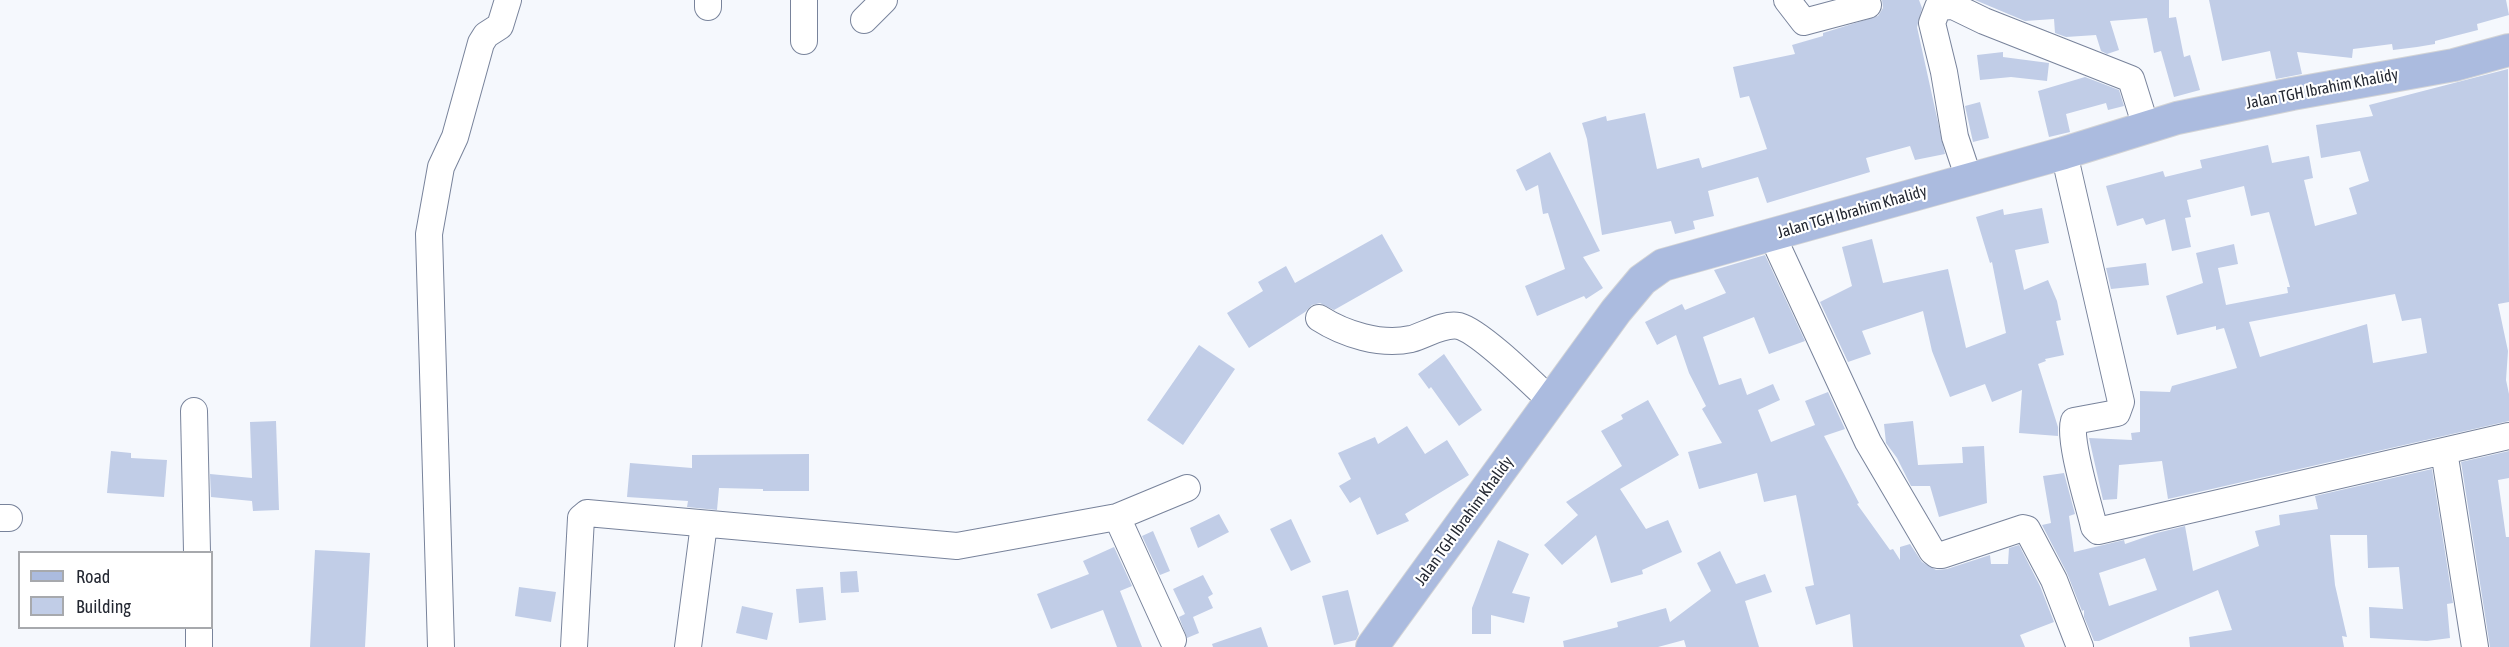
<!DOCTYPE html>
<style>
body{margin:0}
#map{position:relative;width:2509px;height:647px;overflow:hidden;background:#f5f8fd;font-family:"Asap Condensed",sans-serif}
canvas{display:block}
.legend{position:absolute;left:18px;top:551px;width:195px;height:78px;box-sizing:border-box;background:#fff;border:2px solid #a7a9ad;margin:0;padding:8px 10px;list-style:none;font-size:18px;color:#242832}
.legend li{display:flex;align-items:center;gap:12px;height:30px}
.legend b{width:30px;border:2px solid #a7a9ad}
</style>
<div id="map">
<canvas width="2509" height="647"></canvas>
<ul class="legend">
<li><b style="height:8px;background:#abbbdf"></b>Road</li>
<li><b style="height:16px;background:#c1cde7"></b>Building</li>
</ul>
</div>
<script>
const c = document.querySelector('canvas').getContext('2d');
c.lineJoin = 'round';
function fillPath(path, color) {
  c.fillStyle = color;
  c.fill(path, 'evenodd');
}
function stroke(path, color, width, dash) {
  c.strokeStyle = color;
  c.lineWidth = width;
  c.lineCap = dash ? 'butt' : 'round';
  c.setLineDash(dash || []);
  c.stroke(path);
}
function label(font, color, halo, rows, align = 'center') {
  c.font = font + ' "Asap Condensed",sans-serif';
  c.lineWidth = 4.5;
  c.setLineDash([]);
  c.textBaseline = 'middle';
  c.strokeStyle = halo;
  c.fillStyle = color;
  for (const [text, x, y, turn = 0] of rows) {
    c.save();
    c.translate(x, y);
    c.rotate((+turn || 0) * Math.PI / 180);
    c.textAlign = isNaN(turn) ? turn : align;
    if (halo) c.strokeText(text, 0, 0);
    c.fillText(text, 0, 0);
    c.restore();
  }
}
const building = new Path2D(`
 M 1882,0 L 1919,0 L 1922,8 L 1917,27 L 1945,154 L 1915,160 L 1910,146 L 1866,158 L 1870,172 L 1767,203 L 1758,177 L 1708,191 L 1714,216 L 1693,221 L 1695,229 L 1675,234 L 1671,221 L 1602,235 L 1587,139 L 1582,123 L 1606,116 L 1607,121 L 1645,113 L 1657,169 L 1699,158 L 1702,168 L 1767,149 L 1749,96 L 1740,98 L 1733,67 L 1795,54 L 1792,45 L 1823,36 L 1823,33 L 1878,16 L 1883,8 Z
 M 1975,0 L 2169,0 L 2169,18 L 2176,17 L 2184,57 L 2190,55 L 2200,90 L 2174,97 L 2161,51 L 2154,53 L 2147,18 L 2110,21 L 2119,50 L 2107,54 L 2101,51 L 2096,35 L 2066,37 L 2055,33 L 2054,19 L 2025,21 Z
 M 2209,0 L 2506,0 L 2509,15 L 2477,24 L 2478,30 L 2435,41 L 2435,44 L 2417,47 L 2393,50 L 2392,44 L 2353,49 L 2352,58 L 2297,52 L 2302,74 L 2276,79 L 2270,51 L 2222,61 Z
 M 2003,52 L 2003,57 L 2049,63 L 2047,81 L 2011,77 L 1980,80 L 1977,55 Z
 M 2508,69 L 2509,302 L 2498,304 L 2508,351 L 2506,380 L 2509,394 L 2509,421 L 2168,499 L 2162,461 L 2119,465 L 2117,499 L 2103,500 L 2089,438 L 2132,440 L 2131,433 L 2140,432 L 2140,391 L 2170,392 L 2172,386 L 2237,368 L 2224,328 L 2216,330 L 2216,326 L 2177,335 L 2166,296 L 2203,283 L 2196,253 L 2234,244 L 2238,264 L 2218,268 L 2226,305 L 2288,293 L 2287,287 L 2290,287 L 2269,212 L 2251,216 L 2244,186 L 2187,200 L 2191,217 L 2185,218 L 2191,247 L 2172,251 L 2165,219 L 2146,225 L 2143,218 L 2117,226 L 2106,186 L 2163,171 L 2165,177 L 2202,168 L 2200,160 L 2268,145 L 2272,163 L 2309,156 L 2313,178 L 2304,180 L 2315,226 L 2357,214 L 2349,188 L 2369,181 L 2360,151 L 2321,158 L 2316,125 L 2373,116 L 2369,105 ZM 2395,294 L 2402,321 L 2421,318 L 2427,353 L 2373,363 L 2367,324 L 2260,357 L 2249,322 Z
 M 2085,77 L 2119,90 L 2124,106 L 2108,110 L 2106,103 L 2066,114 L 2070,132 L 2049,137 L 2038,91 Z
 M 1980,102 L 1989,138 L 1973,142 L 1965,106 Z
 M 1550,152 L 1600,251 L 1583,257 L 1603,288 L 1586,299 L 1584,296 L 1537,316 L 1525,286 L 1565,269 L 1548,213 L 1543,214 L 1538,185 L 1526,191 L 1516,170 Z
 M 2042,208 L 2049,243 L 2015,250 L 2024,290 L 2048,280 L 2057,301 L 2061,320 L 2056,321 L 2064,355 L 2045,359 L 2046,361 L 2038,364 L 2058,427 L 2058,436 L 2019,433 L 2022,390 L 1992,402 L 1985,384 L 1950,397 L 1932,351 L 1923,311 L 1862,331 L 1871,354 L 1848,362 L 1820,302 L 1852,286 L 1842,247 L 1872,239 L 1883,283 L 1948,269 L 1966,348 L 2006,333 L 1992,262 L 1990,263 L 1976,217 L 2003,209 L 2004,215 Z
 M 1382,234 L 1403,271 L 1334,310 L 1320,303 L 1312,305 L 1305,312 L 1249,348 L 1227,313 L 1263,291 L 1258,282 L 1286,266 L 1295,283 Z
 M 1765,255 L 1805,341 L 1769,354 L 1754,317 L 1703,337 L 1719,385 L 1741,378 L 1747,395 L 1773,384 L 1780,400 L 1758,410 L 1771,442 L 1815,425 L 1805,401 L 1828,392 L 1845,429 L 1824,436 L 1859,503 L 1857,504 L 1890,550 L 1893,549 L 1900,560 L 1900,547 L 1910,544 L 1922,562 L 1936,570 L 1947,569 L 1990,555 L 1991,564 L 2008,564 L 2009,548 L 2019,545 L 2040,586 L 2054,622 L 2020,635 L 2025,647 L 1853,647 L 1850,614 L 1816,625 L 1805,587 L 1814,585 L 1796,495 L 1764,502 L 1757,473 L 1699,489 L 1688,452 L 1722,443 L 1702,409 L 1706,406 L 1689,373 L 1676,335 L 1657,345 L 1645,322 L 1682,304 L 1685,310 L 1726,293 L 1714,270 Z
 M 2146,263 L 2149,285 L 2111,289 L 2106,268 Z
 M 1199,345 L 1235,369 L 1183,445 L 1147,420 Z
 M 1444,354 L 1482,410 L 1459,426 L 1431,387 L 1429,389 L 1418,374 Z
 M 1648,400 L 1679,455 L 1620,489 L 1646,529 L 1668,520 L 1682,552 L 1642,570 L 1643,574 L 1611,583 L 1596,535 L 1562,565 L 1544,545 L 1578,515 L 1566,502 L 1622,466 L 1601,431 L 1623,419 L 1621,415 Z
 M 276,421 L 279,510 L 253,511 L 252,501 L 211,497 L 210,474 L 252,478 L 250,422 Z
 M 1913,421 L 1918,465 L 1963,463 L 1962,447 L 1984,446 L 1987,503 L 1939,517 L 1930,486 L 1911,486 L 1897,458 L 1886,443 L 1884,424 Z
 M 1407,426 L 1425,454 L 1447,440 L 1469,475 L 1405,514 L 1409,521 L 1377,535 L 1360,497 L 1350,503 L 1339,486 L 1351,479 L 1338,453 L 1375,437 L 1378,444 Z
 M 111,451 L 131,453 L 131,458 L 167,460 L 164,497 L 107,493 Z
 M 2509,451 L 2509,478 L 2498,480 L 2506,537 L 2509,537 L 2509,647 L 2490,647 L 2461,462 Z
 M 809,454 L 809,491 L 763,491 L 763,489 L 719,488 L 717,510 L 687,507 L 688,501 L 627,497 L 630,463 L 692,468 L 692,455 Z
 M 2432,469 L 2453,603 L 2447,604 L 2450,638 L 2427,641 L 2370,638 L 2369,607 L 2403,609 L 2399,567 L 2368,568 L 2367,535 L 2330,535 L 2335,585 L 2347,637 L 2342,636 L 2344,647 L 2190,647 L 2189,637 L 2232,630 L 2218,590 L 2099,641 L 2094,641 L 2084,617 L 2084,610 L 2082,611 L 2067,573 L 2042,525 L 2051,523 L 2043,476 L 2064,473 L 2075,514 L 2069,516 L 2074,552 L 2124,540 L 2125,544 L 2157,533 L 2185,526 L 2193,571 L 2259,546 L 2255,531 L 2280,525 L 2279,515 L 2318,509 L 2315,496 ZM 2145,558 L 2157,590 L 2109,606 L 2099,573 Z
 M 1219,514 L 1229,532 L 1198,548 L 1190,528 Z
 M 1291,519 L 1311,562 L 1291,571 L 1270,529 Z
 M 1153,531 L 1170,571 L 1160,575 L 1142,536 Z
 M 1498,540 L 1529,554 L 1512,593 L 1530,597 L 1524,623 L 1491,615 L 1491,634 L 1472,634 L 1472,608 Z
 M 1114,547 L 1132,586 L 1120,591 L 1142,647 L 1117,647 L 1103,610 L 1051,629 L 1037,594 L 1089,574 L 1083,561 Z
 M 315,550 L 370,553 L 365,647 L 310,647 Z
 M 1720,551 L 1736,584 L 1765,574 L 1772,592 L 1745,601 L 1759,647 L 1686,647 L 1684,640 L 1658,647 L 1564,647 L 1563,641 L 1618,627 L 1617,622 L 1666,608 L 1670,622 L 1711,591 L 1697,563 Z
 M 857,571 L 859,592 L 841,593 L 840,572 Z
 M 1203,575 L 1213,594 L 1208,597 L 1213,608 L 1193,617 L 1199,633 L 1187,638 L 1179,617 L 1185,614 L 1173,589 Z
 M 519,587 L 556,592 L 551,622 L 515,616 Z
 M 823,587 L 826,620 L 799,623 L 796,589 Z
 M 1348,590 L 1359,634 L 1356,640 L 1334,645 L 1322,596 Z
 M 742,606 L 773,613 L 767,640 L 736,633 Z
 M 1261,627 L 1268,647 L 1213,647 L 1212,644 Z`);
const minor = new Path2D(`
 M 708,0 L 708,7
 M 804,0 L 804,41
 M 1787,0 L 1804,22 L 1868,5
 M 864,20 L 884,0
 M 2064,153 L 2121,402 L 2117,413 L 2074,421 C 2068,440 2089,505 2094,527 L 2098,531 L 2509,436
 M 1969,179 L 1955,137 L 1944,72 L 1932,23 L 1938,7 L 1953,6 L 1984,21 L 2131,79 L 2146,127
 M 1772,235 L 1868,442 L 1932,551 L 1937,555 L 1942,555 L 2023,528 L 2027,529 L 2054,580 L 2080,647
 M 1319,318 C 1344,334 1381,346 1411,339 C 1426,335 1443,323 1459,326 C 1481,332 1533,384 1551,401
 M 194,411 L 197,552
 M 2444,451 L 2475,647
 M 1117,517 L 1187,488
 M 0,518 L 9,518
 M 199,628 L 199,647
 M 441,647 L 429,234 L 441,167 L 455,137 L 481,43 L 486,35 L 500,26 L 508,0
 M 574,647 L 581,518 L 587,513 L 957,546 L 1117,517 L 1173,640
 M 688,647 L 704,524`);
const major = new Path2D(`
 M 1372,647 L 1616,311 L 1642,280 L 1663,265 L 2064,153 L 2177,118 L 2292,94 L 2454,65 L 2509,50`);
const streetNames = [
 ["Jalan TGH Ibrahim Khalidy",2322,89,-11],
 ["Jalan TGH Ibrahim Khalidy",1852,212,-16],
 ["Jalan TGH Ibrahim Khalidy",1464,521,-54]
];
fillPath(building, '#c1cde7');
stroke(minor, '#78839b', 28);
stroke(major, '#d3d4d6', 34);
stroke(minor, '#fff', 26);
stroke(major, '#abbbdf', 32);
label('16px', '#242832', '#fff', streetNames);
</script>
